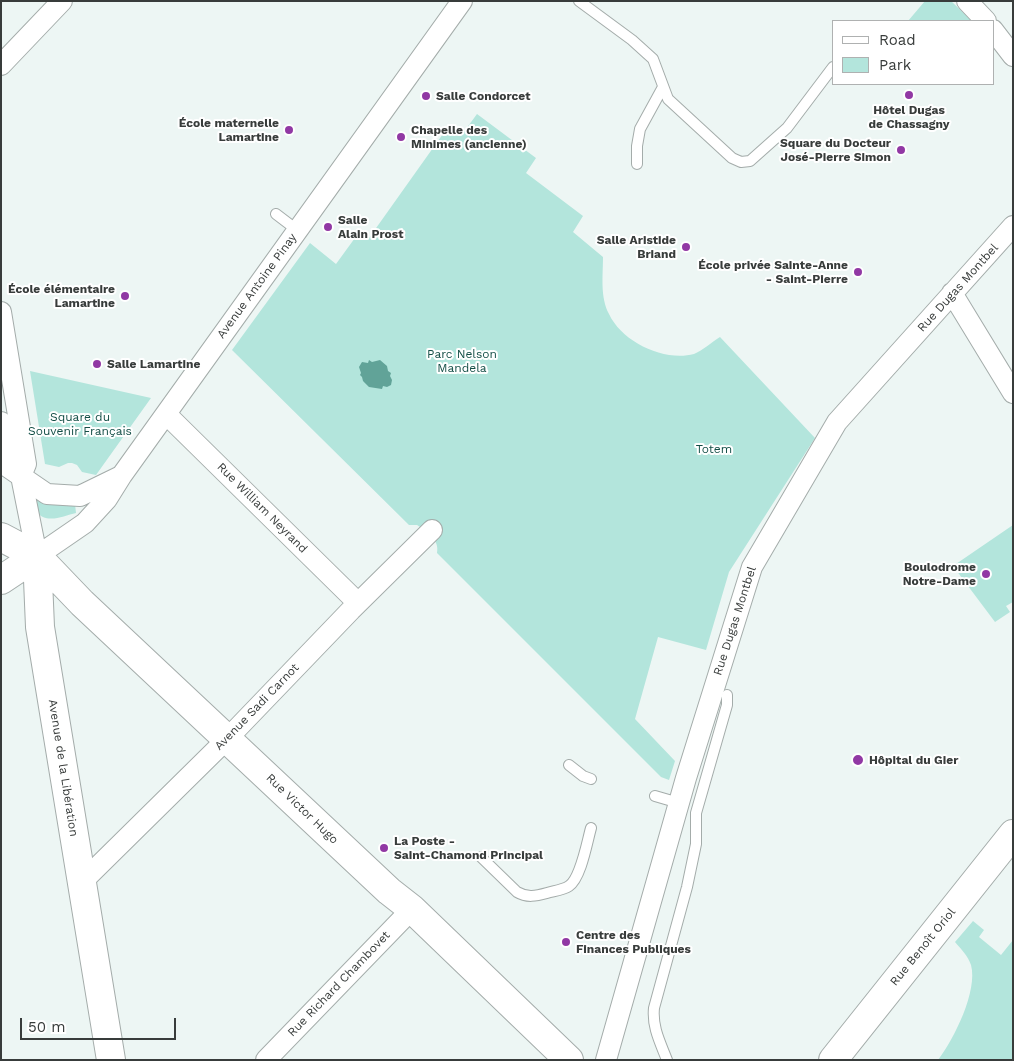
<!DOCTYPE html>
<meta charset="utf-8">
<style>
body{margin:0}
#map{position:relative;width:1014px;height:1061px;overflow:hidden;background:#edf6f4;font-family:"Work Sans",sans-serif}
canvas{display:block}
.frame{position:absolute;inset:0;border:2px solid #383c3b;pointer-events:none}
.legend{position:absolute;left:832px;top:20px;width:162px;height:65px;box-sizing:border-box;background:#fff;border:1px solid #afb1b1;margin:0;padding:6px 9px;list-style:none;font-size:15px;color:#383c3b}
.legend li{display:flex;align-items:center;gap:10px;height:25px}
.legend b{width:25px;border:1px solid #afb1b1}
.scale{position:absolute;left:20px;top:1018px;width:156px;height:22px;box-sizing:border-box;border:2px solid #383c3b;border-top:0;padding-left:6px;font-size:15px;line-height:18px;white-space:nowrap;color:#383c3b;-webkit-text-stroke:4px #fff;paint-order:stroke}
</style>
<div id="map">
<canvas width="1014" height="1061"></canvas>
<div class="frame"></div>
<ul class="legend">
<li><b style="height:6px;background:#fff"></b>Road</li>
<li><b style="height:14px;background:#b3e5dc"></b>Park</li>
</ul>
<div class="scale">50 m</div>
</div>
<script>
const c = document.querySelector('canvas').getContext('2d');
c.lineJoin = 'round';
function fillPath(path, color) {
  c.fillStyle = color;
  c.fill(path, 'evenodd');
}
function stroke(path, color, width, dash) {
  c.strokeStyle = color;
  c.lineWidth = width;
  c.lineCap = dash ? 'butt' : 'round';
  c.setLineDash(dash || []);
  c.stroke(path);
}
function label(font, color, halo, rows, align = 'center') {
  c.font = font + ' "Work Sans",sans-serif';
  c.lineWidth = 4;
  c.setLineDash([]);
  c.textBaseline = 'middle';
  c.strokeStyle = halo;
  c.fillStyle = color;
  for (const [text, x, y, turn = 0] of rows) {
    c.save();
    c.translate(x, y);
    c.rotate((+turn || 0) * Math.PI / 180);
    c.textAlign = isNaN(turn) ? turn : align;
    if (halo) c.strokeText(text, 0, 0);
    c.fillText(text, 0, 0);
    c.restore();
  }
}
const green = new Path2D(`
 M 925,1 L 951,1 L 972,21 L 908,21 Z
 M 477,114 L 536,158 L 526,173 L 583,216 L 573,232 L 603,257 C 603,276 600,297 609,314 C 622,342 664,362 694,354 C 702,351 712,342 720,337 L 815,438 L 729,572 L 706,650 L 658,637 L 635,719 L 675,761 L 669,780 L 661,777 L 437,553 C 440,540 427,531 417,525 L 409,525 L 232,350 L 310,243 L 336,264 L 360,231 L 369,238 L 450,124 L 463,133 Z
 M 30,371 L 151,398 L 96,475 L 82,472 L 77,465 L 72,463 L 68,463 L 59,467 L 45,464 Z
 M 36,498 L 75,504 L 76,513 C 63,516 46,525 36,511 Z
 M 1013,525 L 1013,602 L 1006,606 L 1010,612 L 995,622 L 953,566 Z
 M 973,921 L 984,930 L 979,937 L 1001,955 L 1013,940 L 1013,1060 L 938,1060 C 954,1039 978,991 971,965 C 968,956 961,949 955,942 Z`);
const water = new Path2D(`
 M 369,360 L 372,362 L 380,360 L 387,366 L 388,371 L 391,373 L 390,376 L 392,380 L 391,385 L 387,387 L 383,386 L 382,389 L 369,387 L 363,381 L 362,377 L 360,375 L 361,373 L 359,367 L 362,362 L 368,363 Z`);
const lane = new Path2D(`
 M 579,1 L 632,40 L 653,59 L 668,99 L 732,158 L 741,162 L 750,161 L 787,128 L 833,67
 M 637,164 L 637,146 L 640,129 L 663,87
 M 276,214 L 297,230
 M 569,765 L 583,776 L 591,779
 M 655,796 L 679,803
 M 481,857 L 517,892 C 527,898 536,896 547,893 C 554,891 563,890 569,886 C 581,878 587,842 591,828
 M 667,1060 C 660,1042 652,1027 654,1008 L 687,887 L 696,844 L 696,813 L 727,705 L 727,695`);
const street = new Path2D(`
 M 967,1 L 986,21
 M 993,30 L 1013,56
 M 1,65 L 62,1
 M 952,293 L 1013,393
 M 1,312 L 26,464 L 21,476 L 37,556 L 85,523 L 107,499 L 122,475 L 462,1
 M 166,414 L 358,603
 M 1,422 L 9,468 L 47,494 L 80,496 L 121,476
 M 81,883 L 227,739 L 351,610 L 432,530
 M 266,1060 L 412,909
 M 606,1060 L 686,778 L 752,567 L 837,422 L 1013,226`);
const secondary = new Path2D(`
 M 1,537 L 37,556 L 82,603 L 389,891 L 412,909 L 569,1060
 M 37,556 L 40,627 L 111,1060
 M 1,580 L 37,556
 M 833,1060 L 1013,834`);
const markers = [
 [909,95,5,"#9138a4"],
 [426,96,5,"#9138a4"],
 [289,130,5,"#9138a4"],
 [401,137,5,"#9138a4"],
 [901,150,5,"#9138a4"],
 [328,227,5,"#9138a4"],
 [686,247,5,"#9138a4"],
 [858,272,5,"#9138a4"],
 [125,296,5,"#9138a4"],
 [97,364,5,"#9138a4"],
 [986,574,5,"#9138a4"],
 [858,760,6,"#9138a4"],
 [384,848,5,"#9138a4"],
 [566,942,5,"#9138a4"]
];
const poiNames = [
 ["Salle Condorcet",436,96],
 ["Hôtel Dugas",909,110,"center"],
 ["de Chassagny",909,124,"center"],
 ["École maternelle",279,123,"right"],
 ["Lamartine",279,137,"right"],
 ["Chapelle des",411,130],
 ["Minimes (ancienne)",411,144],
 ["Square du Docteur",891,143,"right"],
 ["José-Pierre Simon",891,157,"right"],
 ["Salle",338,220],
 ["Alain Prost",338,234],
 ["Salle Aristide",676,240,"right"],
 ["Briand",676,254,"right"],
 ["École privée Sainte-Anne",848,265,"right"],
 ["- Saint-Pierre",848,279,"right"],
 ["École élémentaire",115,289,"right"],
 ["Lamartine",115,303,"right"],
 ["Salle Lamartine",107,364],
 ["Boulodrome",976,567,"right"],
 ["Notre-Dame",976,581,"right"],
 ["Hôpital du Gier",869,760],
 ["La Poste -",394,841],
 ["Saint-Chamond Principal",394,855],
 ["Centre des",576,935],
 ["Finances Publiques",576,949]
];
const streetNames = [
 ["Avenue Antoine Pinay",257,286,-54],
 ["Rue Dugas Montbel",958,288,-48],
 ["Rue William Neyrand",262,508,45],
 ["Rue Dugas Montbel",735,621,-72],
 ["Avenue Sadi Carnot",257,707,-46],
 ["Avenue de la Libération",63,768,81],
 ["Rue Victor Hugo",302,809,44],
 ["Rue Benoît Oriol",923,947,-51],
 ["Rue Richard Chambovet",339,984,-46]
];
const parkNames = [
 ["Parc Nelson",462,354],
 ["Mandela",462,368],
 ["Square du",80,417],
 ["Souvenir Français",80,431],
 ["Totem",714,449]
];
fillPath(green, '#b3e5dc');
fillPath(water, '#61a398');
stroke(lane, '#a4acaa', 12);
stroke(street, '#a4acaa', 22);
stroke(secondary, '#a4acaa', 30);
stroke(lane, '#fff', 10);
stroke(street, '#fff', 20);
stroke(secondary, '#fff', 28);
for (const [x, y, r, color] of markers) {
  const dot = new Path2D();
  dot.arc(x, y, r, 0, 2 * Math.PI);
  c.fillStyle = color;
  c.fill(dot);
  stroke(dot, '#fff', 2);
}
label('bold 12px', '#383c3b', '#fff', poiNames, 'left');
label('12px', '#383c3b', '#fff', streetNames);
label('12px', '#134e46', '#fff', parkNames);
</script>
